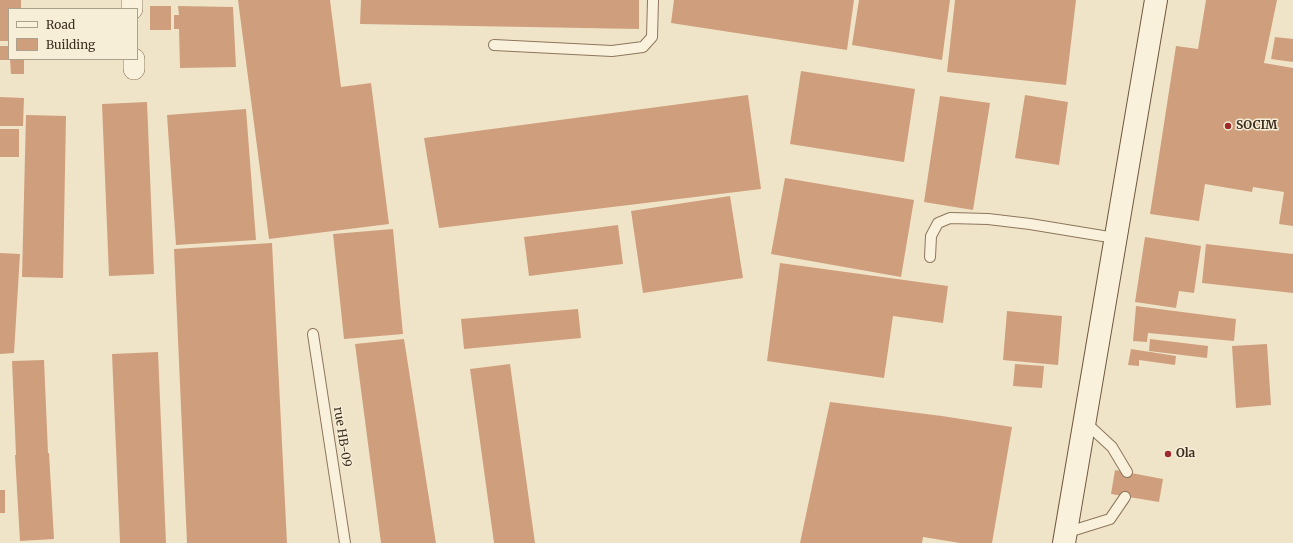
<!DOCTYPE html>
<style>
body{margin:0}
#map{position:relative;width:1293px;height:543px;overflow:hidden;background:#f0e4c8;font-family:Merriweather,serif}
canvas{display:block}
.legend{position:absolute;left:8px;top:8px;width:130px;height:52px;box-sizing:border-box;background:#f7eed8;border:1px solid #ada18e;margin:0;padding:5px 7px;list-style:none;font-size:12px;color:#3d2e20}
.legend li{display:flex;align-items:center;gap:8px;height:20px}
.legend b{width:20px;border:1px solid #ada18e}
</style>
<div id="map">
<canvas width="1293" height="543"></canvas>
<ul class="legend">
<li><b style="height:5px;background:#faf1dc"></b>Road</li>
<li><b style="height:11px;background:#cf9f7d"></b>Building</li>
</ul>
</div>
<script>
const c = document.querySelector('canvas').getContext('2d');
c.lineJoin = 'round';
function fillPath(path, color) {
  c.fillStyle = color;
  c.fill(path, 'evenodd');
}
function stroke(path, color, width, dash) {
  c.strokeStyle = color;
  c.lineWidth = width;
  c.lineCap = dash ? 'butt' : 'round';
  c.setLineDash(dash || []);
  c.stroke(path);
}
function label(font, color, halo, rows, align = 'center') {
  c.font = font + ' Merriweather,serif';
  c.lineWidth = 3;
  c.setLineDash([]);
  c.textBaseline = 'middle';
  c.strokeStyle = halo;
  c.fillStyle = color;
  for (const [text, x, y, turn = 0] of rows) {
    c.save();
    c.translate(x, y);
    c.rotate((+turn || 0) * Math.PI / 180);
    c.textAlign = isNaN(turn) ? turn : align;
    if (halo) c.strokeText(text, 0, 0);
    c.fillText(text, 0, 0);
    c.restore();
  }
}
const building = new Path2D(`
 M 0,0 L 21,0 L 21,9 L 9,9 L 9,41 L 0,41 Z
 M 238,0 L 330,0 L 341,87 L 371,83 L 389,224 L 269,239 Z
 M 361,0 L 639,0 L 639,29 L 360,24 Z
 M 674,0 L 854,0 L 847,50 L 671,23 Z
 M 859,0 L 950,0 L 942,60 L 852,45 Z
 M 955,0 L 1076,0 L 1066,85 L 947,72 Z
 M 1206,0 L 1277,0 L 1264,63 L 1293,68 L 1293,226 L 1279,224 L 1284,192 L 1253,187 L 1252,192 L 1205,184 L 1199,221 L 1150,214 L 1176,46 L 1198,49 Z
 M 150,6 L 171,6 L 171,30 L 150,30 Z
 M 178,6 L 233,7 L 236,67 L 180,68 L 179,29 L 174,29 L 174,15 L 179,15 Z
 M 1275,37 L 1293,39 L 1293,62 L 1271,59 Z
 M 0,46 L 9,46 L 9,60 L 0,60 Z
 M 10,59 L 24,59 L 24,74 L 11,74 Z
 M 801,71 L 915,89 L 904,162 L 790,144 Z
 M 748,95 L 761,189 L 439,228 L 424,138 Z
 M 1025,95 L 1068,102 L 1059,165 L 1015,158 Z
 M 940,96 L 990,103 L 973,210 L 924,202 Z
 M 0,97 L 24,98 L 23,126 L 0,126 Z
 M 147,102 L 154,274 L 109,276 L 102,104 Z
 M 246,109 L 256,240 L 176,245 L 167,115 Z
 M 26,115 L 66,116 L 63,278 L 22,277 Z
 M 0,129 L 19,129 L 19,157 L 0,157 Z
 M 785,178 L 914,200 L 901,277 L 771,254 Z
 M 730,196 L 743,278 L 643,293 L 631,211 Z
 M 618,225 L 623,264 L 529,276 L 524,237 Z
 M 393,229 L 403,334 L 344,339 L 333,234 Z
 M 1145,237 L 1201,246 L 1194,293 L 1179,291 L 1176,308 L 1135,302 Z
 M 272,243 L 287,543 L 187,543 L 174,249 Z
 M 1206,244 L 1293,254 L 1293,293 L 1202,283 Z
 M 0,253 L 20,254 L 14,353 L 0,354 Z
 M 780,263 L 948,286 L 943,323 L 893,316 L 884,378 L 767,361 Z
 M 1136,306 L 1236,319 L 1234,341 L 1148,333 L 1147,342 L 1133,341 Z
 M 578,309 L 581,338 L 464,349 L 461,319 Z
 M 1007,311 L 1062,316 L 1058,365 L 1003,360 Z
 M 404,339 L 436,543 L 381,543 L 355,344 Z
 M 1150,339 L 1208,346 L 1207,358 L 1149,351 Z
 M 1267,344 L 1271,405 L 1236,408 L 1232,346 Z
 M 1131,349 L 1176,356 L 1175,365 L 1139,360 L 1139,366 L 1128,365 Z
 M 158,352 L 166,543 L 120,543 L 112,354 Z
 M 44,360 L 48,453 L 49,453 L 54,539 L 20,541 L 15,455 L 16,455 L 12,361 Z
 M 510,364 L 535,543 L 494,543 L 470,369 Z
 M 1015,364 L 1044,366 L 1042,388 L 1013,386 Z
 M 830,402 L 942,416 L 1012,427 L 992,543 L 960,543 L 923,537 L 922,543 L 800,543 Z
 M 1115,470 L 1163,479 L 1159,502 L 1111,494 Z
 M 0,490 L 5,490 L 5,513 L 0,513 Z`);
const lane = new Path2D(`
 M 494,45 L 612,51 L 643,47 L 652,37 L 653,0
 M 930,257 L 931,236 L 938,223 L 950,218 L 988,219 L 1030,224 L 1115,238
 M 313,334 L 345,543
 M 1085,422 L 1112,447 L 1127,472
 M 1065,533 L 1110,519 L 1125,497`);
const street = new Path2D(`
 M 132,0 L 132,9
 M 134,59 L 134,69`);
const secondary = new Path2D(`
 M 1064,543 L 1156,0`);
const markers = [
 [1228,126,4,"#9e2a2b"],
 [1168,454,4,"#9e2a2b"]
];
const poiNames = [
 ["SOCIM",1236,126],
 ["Ola",1176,454]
];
const streetNames = [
 ["rue HB-09",342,437,81]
];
fillPath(building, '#cf9f7d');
stroke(lane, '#8d765c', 12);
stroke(street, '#8d765c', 22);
stroke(secondary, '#6f573f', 24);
stroke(lane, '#faf1dc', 10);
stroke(street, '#faf1dc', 21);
stroke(secondary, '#faf1dc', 22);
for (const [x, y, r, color] of markers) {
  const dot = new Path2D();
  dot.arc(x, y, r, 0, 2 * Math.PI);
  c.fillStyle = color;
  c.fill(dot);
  stroke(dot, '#f7eed8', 1.5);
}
label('bold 12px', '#3d2e20', '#f7eed8', poiNames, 'left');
label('12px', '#3d2e20', '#f7eed8', streetNames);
</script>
